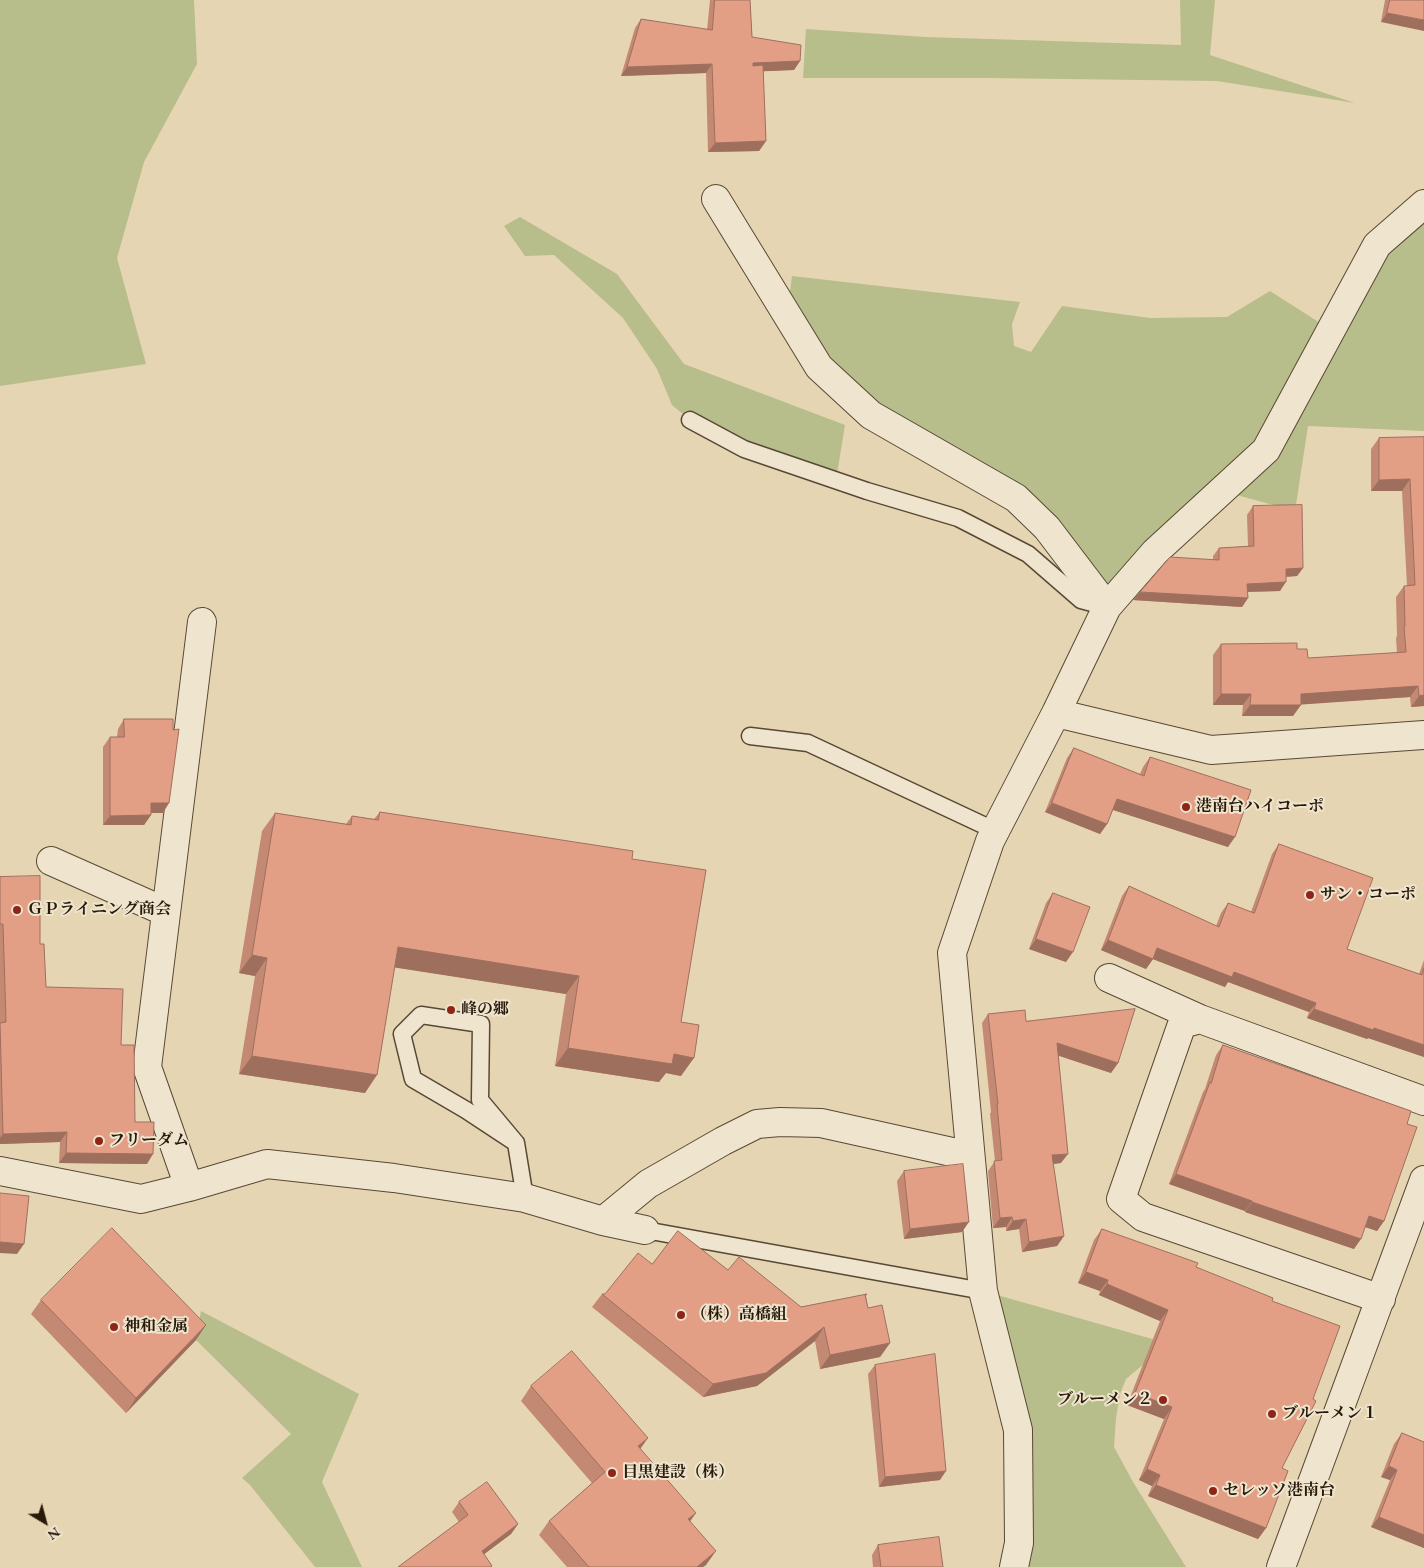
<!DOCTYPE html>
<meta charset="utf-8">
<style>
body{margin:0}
#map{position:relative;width:1424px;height:1567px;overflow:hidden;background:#e6d5b2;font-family:"EB Garamond",serif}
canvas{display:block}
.north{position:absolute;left:20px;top:1497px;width:50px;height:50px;-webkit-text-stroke:4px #efe4cd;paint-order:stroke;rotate:143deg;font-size:14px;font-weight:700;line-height:20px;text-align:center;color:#281a0b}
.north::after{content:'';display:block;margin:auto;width:18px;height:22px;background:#281a0b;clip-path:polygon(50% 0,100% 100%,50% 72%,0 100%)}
</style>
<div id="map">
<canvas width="1424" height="1567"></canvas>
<div class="north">N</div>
</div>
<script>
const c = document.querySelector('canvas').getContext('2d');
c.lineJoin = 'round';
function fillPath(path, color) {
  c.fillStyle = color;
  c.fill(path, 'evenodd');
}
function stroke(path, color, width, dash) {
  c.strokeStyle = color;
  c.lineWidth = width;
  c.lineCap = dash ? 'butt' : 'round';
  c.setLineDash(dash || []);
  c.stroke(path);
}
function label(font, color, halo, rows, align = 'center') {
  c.font = font + ' "EB Garamond","Noto Serif JP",serif';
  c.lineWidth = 4;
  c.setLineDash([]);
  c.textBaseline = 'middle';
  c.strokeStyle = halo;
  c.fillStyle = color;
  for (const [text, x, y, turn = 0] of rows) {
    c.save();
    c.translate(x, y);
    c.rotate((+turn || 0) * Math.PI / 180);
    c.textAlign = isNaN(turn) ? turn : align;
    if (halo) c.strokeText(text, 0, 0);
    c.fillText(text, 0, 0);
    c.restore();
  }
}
const green = new Path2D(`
 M 0,0 L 194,0 L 197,64 L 144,162 L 117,258 L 146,364 L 0,386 Z
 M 1180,0 L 1215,0 L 1210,55 L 1355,103 L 1217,81 L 990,78 L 803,78 L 806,29 L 925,37 L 1181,45 Z
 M 1424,204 L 1424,431 L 1308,426 L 1295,511 L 1222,491 L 1107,607 L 1047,528 L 871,415 L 787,316 L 792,276 L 1020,302 L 1012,324 L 1014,346 L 1031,352 L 1062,306 L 1150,318 L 1227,317 L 1270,291 L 1331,330 Z
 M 520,217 L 617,274 L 684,364 L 845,425 L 836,480 L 690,420 L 672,405 L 657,369 L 623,318 L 554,255 L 525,256 L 504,226 Z
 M 983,1291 L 1177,1346 L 1145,1363 L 1126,1379 L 1120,1394 L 1116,1418 L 1114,1447 L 1133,1482 L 1186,1567 L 1014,1567 L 1018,1430 Z
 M 201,1311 L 359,1394 L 322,1482 L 362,1567 L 315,1567 L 250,1485 L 242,1478 L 291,1434 L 196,1340 Z`);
const service = new Path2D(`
 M 690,420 L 744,449 L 867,491 L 958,518 L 1028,554 L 1081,600 L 1107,607
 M 750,736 L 808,743 L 996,831
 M 516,1143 L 466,1110 L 413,1079 L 402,1034 L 421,1015 L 481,1024 L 480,1100 L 516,1143 L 525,1198
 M 645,1230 L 983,1291`);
const minor = new Path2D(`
 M 716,199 L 819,367 L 871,415 L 1016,498 L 1047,528 L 1107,607
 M 1056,713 L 1211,750 L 1424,735
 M 51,861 L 166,912
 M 1109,978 L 1200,1019
 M 0,1171 L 141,1199 L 189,1187 L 267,1164 L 394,1178 L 525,1198 L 603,1221 L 645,1230
 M 189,1187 L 147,1067 L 202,622
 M 603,1221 L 648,1184 L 723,1141 L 757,1124 L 780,1122 L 821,1123 L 970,1156
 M 1381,1299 L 1143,1217 L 1121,1199 L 1182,1024 L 1200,1019 L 1424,1101
 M 1014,1567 L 1019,1543 L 1018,1430 L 983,1291 L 952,953 L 990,841 L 1056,713 L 1107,607 L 1155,552 L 1266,450 L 1377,245 L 1424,204
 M 1281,1567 L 1424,1180`);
const wall = new Path2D(`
 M 710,0 L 750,0 L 752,37 L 800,61 L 794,70 L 763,71 L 766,141 L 759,151 L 708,152 L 706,73 L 621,76 L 635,28 L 641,19 L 707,30 Z
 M 1385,0 L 1424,0 L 1381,22 Z
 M 1424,437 L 1424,706 L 1411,707 L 1410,697 L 1301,704 L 1293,716 L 1242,716 L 1243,705 L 1213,705 L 1213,655 L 1221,644 L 1297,649 L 1308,658 L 1397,653 L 1396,638 L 1397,636 L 1396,597 L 1404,586 L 1407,586 L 1402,491 L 1371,491 L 1371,449 L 1379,438 Z
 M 1253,506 L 1303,568 L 1297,576 L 1286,577 L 1280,591 L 1248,592 L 1248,598 L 1242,607 L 1133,600 L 1213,560 L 1213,556 L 1219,548 L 1248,546 L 1247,515 Z
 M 124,719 L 163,813 L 151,813 L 151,815 L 144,825 L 103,825 L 103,747 L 110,737 L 117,737 L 118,729 Z
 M 1074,748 L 1140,774 L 1143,767 L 1150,757 L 1228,847 L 1113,810 L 1107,824 L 1100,834 L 1045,812 L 1067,758 Z
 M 380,812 L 632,859 L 681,1022 L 681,1076 L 666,1073 L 659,1082 L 555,1066 L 566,994 L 395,967 L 365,1093 L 239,1074 L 255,976 L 239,973 L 262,831 L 275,813 L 346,824 L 352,816 L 374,819 Z
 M 1279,844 L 1347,949 L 1419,974 L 1424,960 L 1424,1057 L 1368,1038 L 1367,1039 L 1307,1018 L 1309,1012 L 1228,982 L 1225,987 L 1153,959 L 1146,969 L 1101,950 L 1122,896 L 1129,886 L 1216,926 L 1221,913 L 1228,903 L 1251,912 L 1272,854 Z
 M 0,877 L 40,944 L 46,987 L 121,1045 L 135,1122 L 147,1164 L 59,1163 L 60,1142 L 0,1144 Z
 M 1053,893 L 1066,962 L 1029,949 L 1046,903 Z
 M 988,1014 L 1026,1021 L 1118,1063 L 1111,1073 L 1059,1056 L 1061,1163 L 1053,1164 L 1064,1236 L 1057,1246 L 1022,1252 L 1019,1229 L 1006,1231 L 1006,1227 L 993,1228 L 988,1171 L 995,1161 L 990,1114 L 991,1112 L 982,1023 Z
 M 1223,1045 L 1407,1124 L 1384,1221 L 1377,1231 L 1365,1227 L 1354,1249 L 1245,1212 L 1245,1211 L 1169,1184 L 1203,1092 L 1205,1089 L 1216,1055 Z
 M 904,1171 L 962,1232 L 904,1239 L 897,1181 Z
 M 1102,1229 L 1196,1267 L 1272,1301 L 1282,1468 L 1266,1528 L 1258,1539 L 1148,1496 L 1152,1486 L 1139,1480 L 1164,1419 L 1127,1405 L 1160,1321 L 1099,1295 L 1100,1291 L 1078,1283 L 1094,1240 Z
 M 652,1264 L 728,1270 L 801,1307 L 867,1294 L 866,1296 L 868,1308 L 890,1343 L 880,1357 L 820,1369 L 815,1341 L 757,1386 L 703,1397 L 592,1307 L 602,1294 L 605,1294 Z
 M 41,1300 L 196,1340 L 126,1413 L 31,1314 Z
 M 875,1365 L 940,1480 L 879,1487 L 868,1374 Z
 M 531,1386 L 641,1449 L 690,1521 L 706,1565 L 703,1567 L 567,1567 L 539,1535 L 549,1521 L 592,1483 L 521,1401 Z
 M 1402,1433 L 1424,1442 L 1424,1548 L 1371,1527 L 1390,1480 L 1381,1477 L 1394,1444 Z
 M 459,1502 L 518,1524 L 511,1534 L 484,1554 L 492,1566 L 491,1567 L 398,1567 L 459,1522 L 452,1512 Z
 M 878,1545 L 943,1567 L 873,1567 L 872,1555 Z`);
const shadedWall = new Path2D(`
 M 1387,13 L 1424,20 L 1424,31 L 1381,22 Z
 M 800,61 L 794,70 L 747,72 L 753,63 Z
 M 712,64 L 706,73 L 621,76 L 627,67 Z
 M 766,141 L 759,151 L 708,152 L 715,143 Z
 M 1410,479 L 1402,491 L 1371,491 L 1379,480 Z
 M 1303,568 L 1297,576 L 1280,577 L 1286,569 Z
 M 1286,582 L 1280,591 L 1241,592 L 1247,584 Z
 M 1140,592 L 1248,598 L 1242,607 L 1133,600 Z
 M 1418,686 L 1410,697 L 1295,705 L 1301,705 L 1293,716 L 1242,716 L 1250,705 L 1301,694 Z
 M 1221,694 L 1251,694 L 1243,705 L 1213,705 Z
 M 1424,695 L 1424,706 L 1411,707 L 1419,696 Z
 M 1117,799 L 1235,837 L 1228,847 L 1110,809 Z
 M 151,803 L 169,803 L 163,813 L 144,813 Z
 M 1052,803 L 1107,824 L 1100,834 L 1045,812 Z
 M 151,815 L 144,825 L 103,825 L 110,816 Z
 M 1036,939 L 1073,952 L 1066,962 L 1029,949 Z
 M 1108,940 L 1153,959 L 1146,969 L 1101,950 Z
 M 398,947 L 579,976 L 566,994 L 385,966 Z
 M 1157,948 L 1234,972 L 1316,1003 L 1309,1012 L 1228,982 L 1225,987 L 1150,958 Z
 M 252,955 L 267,958 L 255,976 L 239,973 Z
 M 1314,1009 L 1374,1028 L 1424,1045 L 1424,1057 L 1368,1038 L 1367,1039 L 1307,1018 Z
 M 1057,1043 L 1118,1063 L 1111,1073 L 1051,1053 Z
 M 568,1048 L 674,1054 L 694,1058 L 681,1076 L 666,1073 L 659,1082 L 555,1066 Z
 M 252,1056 L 377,1075 L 365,1093 L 239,1074 Z
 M 67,1132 L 60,1142 L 0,1144 L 0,1138 L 3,1134 Z
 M 66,1153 L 153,1154 L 147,1164 L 59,1163 Z
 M 1068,1154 L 1061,1163 L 1045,1165 L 1052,1155 Z
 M 1176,1174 L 1252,1201 L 1245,1211 L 1169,1184 Z
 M 1252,1202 L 1361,1239 L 1354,1249 L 1245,1212 Z
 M 1369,1216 L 1384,1221 L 1377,1231 L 1362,1226 Z
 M 1012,1217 L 1006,1227 L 993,1228 L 1000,1218 Z
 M 1026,1219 L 1019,1229 L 1006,1231 L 1013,1221 Z
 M 969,1222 L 962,1232 L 904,1239 L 910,1229 Z
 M 1064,1236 L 1057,1246 L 1022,1252 L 1029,1242 Z
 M 0,1242 L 24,1244 L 17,1254 L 0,1253 Z
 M 1086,1272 L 1108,1280 L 1100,1291 L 1078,1283 Z
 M 1107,1284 L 1168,1310 L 1160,1321 L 1099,1295 Z
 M 206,1325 L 196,1340 L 126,1413 L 136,1398 Z
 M 824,1327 L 815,1341 L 757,1386 L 703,1397 L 713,1384 Z
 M 890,1343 L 880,1357 L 820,1369 L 830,1355 Z
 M 1135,1393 L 1172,1407 L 1164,1419 L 1127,1405 Z
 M 648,1438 L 638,1452 L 638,1446 Z
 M 1389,1466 L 1397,1470 L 1390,1480 L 1381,1477 Z
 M 1147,1469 L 1160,1475 L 1152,1486 L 1139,1480 Z
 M 946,1471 L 940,1480 L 879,1487 L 885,1477 Z
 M 1156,1485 L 1266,1528 L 1258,1539 L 1148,1496 Z
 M 696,1513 L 686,1527 L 688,1519 Z
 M 1379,1517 L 1424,1535 L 1424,1548 L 1371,1527 Z
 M 518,1524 L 511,1534 L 475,1561 L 482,1551 Z
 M 716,1551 L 706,1565 L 703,1567 L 697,1567 Z`);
const building = new Path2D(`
 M 715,0 L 750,0 L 752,37 L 801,45 L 800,61 L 753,63 L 753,66 L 763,65 L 766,141 L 715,143 L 712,64 L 627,67 L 641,19 L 712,30 Z
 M 1390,0 L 1424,0 L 1424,20 L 1387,13 Z
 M 1424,437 L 1424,695 L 1419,696 L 1418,686 L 1301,694 L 1301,705 L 1250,705 L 1251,694 L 1221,694 L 1221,644 L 1297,643 L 1297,649 L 1307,649 L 1308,658 L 1406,652 L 1404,626 L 1405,626 L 1404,586 L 1415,585 L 1410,479 L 1379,480 L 1379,438 Z
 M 1302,505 L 1303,568 L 1286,569 L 1286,582 L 1247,584 L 1248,598 L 1140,592 L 1170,557 L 1219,560 L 1219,548 L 1254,546 L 1253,506 Z
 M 124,719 L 173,719 L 173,730 L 179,729 L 169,803 L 151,803 L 151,815 L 110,816 L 110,737 L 124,737 Z
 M 1074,748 L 1144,776 L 1150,757 L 1251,790 L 1235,837 L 1117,799 L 1107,824 L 1052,803 Z
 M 380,812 L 633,851 L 632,859 L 706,870 L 681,1022 L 699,1025 L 694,1058 L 674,1054 L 672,1064 L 568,1048 L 579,976 L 398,947 L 377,1075 L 252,1056 L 267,958 L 252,955 L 275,813 L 351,825 L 352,816 L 378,820 Z
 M 1279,844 L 1373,878 L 1347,949 L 1422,975 L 1424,968 L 1424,1045 L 1374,1028 L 1373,1030 L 1314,1009 L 1316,1003 L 1234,972 L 1232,977 L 1157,948 L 1153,959 L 1108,940 L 1129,886 L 1219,927 L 1228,903 L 1254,913 Z
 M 40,876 L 40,944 L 44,944 L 46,987 L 123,989 L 121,1045 L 134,1045 L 135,1122 L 154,1122 L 153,1154 L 66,1153 L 67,1132 L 3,1134 L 0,1023 L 6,1022 L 3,924 L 0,924 L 0,877 Z
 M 1053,893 L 1090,907 L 1073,952 L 1036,939 Z
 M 1135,1009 L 1118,1063 L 1057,1043 L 1068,1154 L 1052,1155 L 1064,1236 L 1029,1242 L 1026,1219 L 1013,1221 L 1012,1217 L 1000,1218 L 994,1161 L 1002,1160 L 997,1104 L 998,1104 L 988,1014 L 1025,1010 L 1026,1021 Z
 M 1223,1045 L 1411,1111 L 1407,1124 L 1417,1127 L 1384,1221 L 1369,1216 L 1361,1239 L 1252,1202 L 1252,1201 L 1176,1174 L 1210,1082 L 1211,1083 Z
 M 963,1164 L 969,1222 L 910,1229 L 904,1171 Z
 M 0,1193 L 29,1196 L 24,1244 L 0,1242 Z
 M 112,1228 L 206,1325 L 136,1398 L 41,1300 Z
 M 1102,1229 L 1198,1263 L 1196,1267 L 1273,1298 L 1272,1301 L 1340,1326 L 1313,1399 L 1316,1401 L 1282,1468 L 1288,1471 L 1266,1528 L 1156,1485 L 1160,1475 L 1147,1469 L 1172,1407 L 1135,1393 L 1168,1310 L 1107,1284 L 1108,1280 L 1086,1272 Z
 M 678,1231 L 728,1270 L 739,1257 L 801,1307 L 867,1294 L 865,1295 L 868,1308 L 882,1305 L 890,1343 L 830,1355 L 824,1327 L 766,1373 L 713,1384 L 602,1294 L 605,1294 L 638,1253 L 652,1264 Z
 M 572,1351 L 648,1438 L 638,1446 L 696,1513 L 688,1519 L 716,1551 L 697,1567 L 589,1567 L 549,1521 L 605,1472 L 531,1386 Z
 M 935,1354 L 946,1471 L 885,1477 L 875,1365 Z
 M 1402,1433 L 1424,1442 L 1424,1535 L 1379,1517 L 1397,1470 L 1389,1466 Z
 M 487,1482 L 518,1524 L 482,1551 L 492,1566 L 490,1567 L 398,1567 L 468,1515 L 459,1502 Z
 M 939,1537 L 943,1567 L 881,1567 L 878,1545 Z`);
const markers = [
 [1186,807,5,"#8f2418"],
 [1310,895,5,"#8f2418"],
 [17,910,5,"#8f2418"],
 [451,1010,5,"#8f2418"],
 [99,1141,5,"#8f2418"],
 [681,1315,5,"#8f2418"],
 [114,1327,5,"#8f2418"],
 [1163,1400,5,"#8f2418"],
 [1272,1414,5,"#8f2418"],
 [612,1473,5,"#8f2418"],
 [1213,1491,5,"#8f2418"]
];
const poiNames = [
 ["港南台ハイコーポ",1196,807],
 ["サン・コーポ",1320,895],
 ["ＧＰライニング商会",27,910],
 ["峰の郷",461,1010],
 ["フリーダム",109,1141],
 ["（株）高橋組",691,1315],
 ["神和金属",124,1327],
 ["ブルーメン２",1153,1400,"right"],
 ["ブルーメン１",1282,1414],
 ["目黒建設（株）",622,1473],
 ["セレッソ港南台",1223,1491]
];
fillPath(green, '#b7bd8b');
stroke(service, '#584935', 19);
stroke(minor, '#584935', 30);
stroke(service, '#efe4cd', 16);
stroke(minor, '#efe4cd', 28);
fillPath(wall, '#c38973');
fillPath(shadedWall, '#9f6f5e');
fillPath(building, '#e39f86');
stroke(building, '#9f6f5e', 1);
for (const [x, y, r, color] of markers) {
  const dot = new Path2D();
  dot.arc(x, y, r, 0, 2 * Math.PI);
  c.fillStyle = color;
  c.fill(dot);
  stroke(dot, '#efe4cd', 2);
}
label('bold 16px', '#281a0b', '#efe4cd', poiNames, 'left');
</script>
